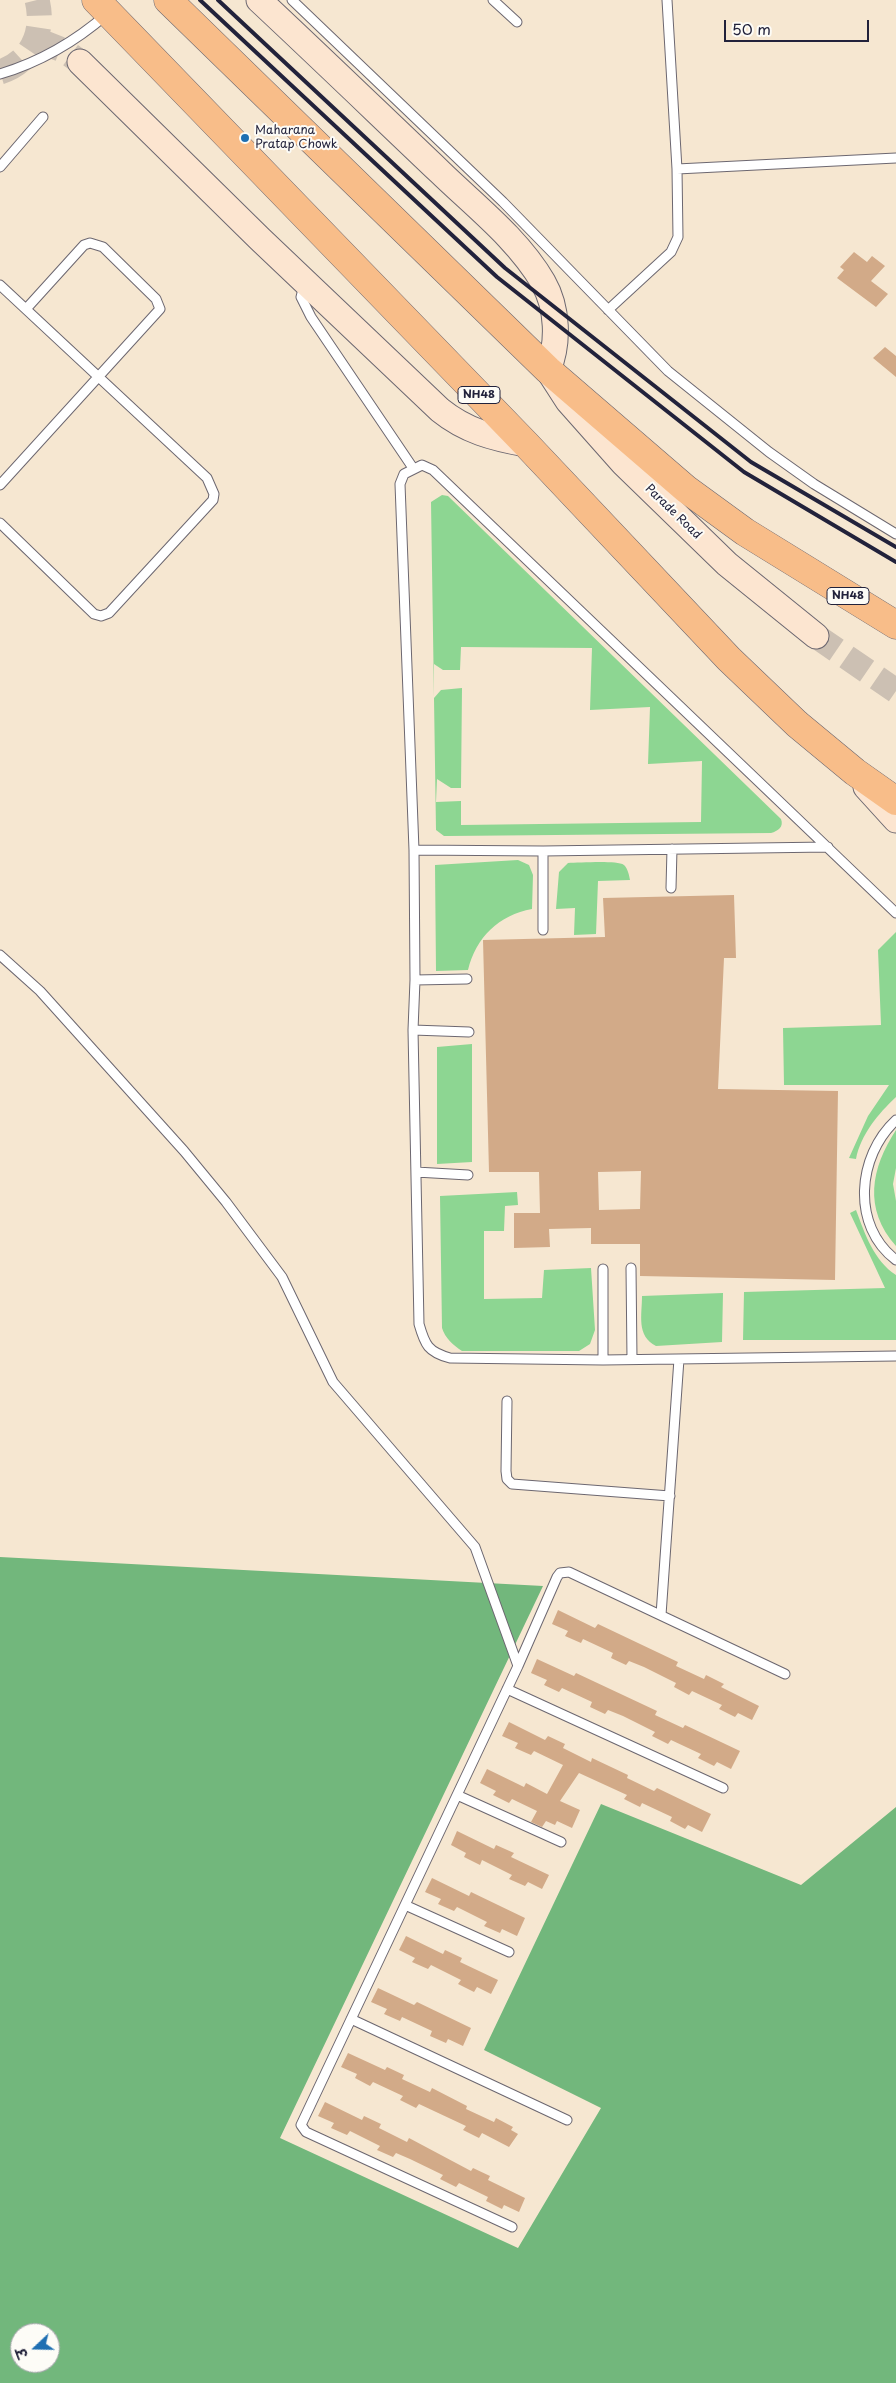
<!DOCTYPE html>
<meta charset="utf-8">
<style>
body{margin:0}
#map{position:relative;width:896px;height:2383px;overflow:hidden;background:#f6e7d1;font-family:"Playpen Sans","Playpen Sans Deva",sans-serif}
canvas{display:block}
.north{position:absolute;left:10px;top:2323px;width:50px;height:50px;box-sizing:border-box;background:#fdfcf7;border:1px solid #a5a5ac;border-radius:50%;rotate:249deg;font-size:14px;font-weight:700;line-height:20px;text-align:center;color:#22223b}
.north::after{content:'';display:block;margin:auto;width:18px;height:22px;background:#1f6fb2;clip-path:polygon(50% 0,100% 100%,50% 72%,0 100%)}
.scale{position:absolute;left:724px;top:20px;width:145px;height:22px;box-sizing:border-box;border:2px solid #22223b;border-top:0;padding-left:6px;font-size:15px;line-height:18px;white-space:nowrap;color:#22223b;-webkit-text-stroke:4px #fdfcf7;paint-order:stroke}
</style>
<div id="map">
<canvas width="896" height="2383"></canvas>
<div class="north">उ</div>
<div class="scale">50 m</div>
</div>
<script>
const c = document.querySelector('canvas').getContext('2d');
c.lineJoin = 'round';
function fillPath(path, color) {
  c.fillStyle = color;
  c.fill(path, 'evenodd');
}
function stroke(path, color, width, dash) {
  c.strokeStyle = color;
  c.lineWidth = width;
  c.lineCap = dash ? 'butt' : 'round';
  c.setLineDash(dash || []);
  c.stroke(path);
}
function label(font, color, halo, rows, align = 'center') {
  c.font = font + ' "Playpen Sans",sans-serif';
  c.lineWidth = 4;
  c.setLineDash([]);
  c.textBaseline = 'middle';
  c.strokeStyle = halo;
  c.fillStyle = color;
  for (const [text, x, y, turn = 0] of rows) {
    c.save();
    c.translate(x, y);
    c.rotate((+turn || 0) * Math.PI / 180);
    c.textAlign = isNaN(turn) ? turn : align;
    if (halo) c.strokeText(text, 0, 0);
    c.fillText(text, 0, 0);
    c.restore();
  }
}
const green = new Path2D(`
 M 442,495 L 448,496 L 781,819 C 784,827 778,831 771,833 L 448,836 L 444,836 L 436,830 L 431,502 ZM 461,647 L 592,648 L 590,710 L 650,707 L 648,764 L 702,761 L 701,822 L 461,825 L 461,801 L 436,802 L 437,779 L 451,788 L 461,788 L 462,688 L 441,690 L 434,698 L 434,664 L 443,670 L 460,670 Z
 M 518,860 L 529,865 L 533,875 L 532,909 C 499,915 476,937 468,970 L 436,971 L 435,865 Z
 M 568,863 C 579,863 616,860 624,865 C 628,869 629,875 630,880 L 598,881 L 596,934 L 574,935 L 575,908 L 556,909 L 559,872 Z
 M 896,932 L 896,1097 C 878,1114 861,1134 856,1159 L 849,1158 L 868,1116 L 889,1085 L 784,1085 L 783,1028 L 881,1025 L 878,950 Z
 M 472,1044 L 472,1162 L 437,1164 L 437,1047 Z
 M 896,1130 L 896,1168 L 893,1184 L 896,1201 L 896,1246 C 863,1209 871,1168 896,1130 Z
 M 517,1192 L 518,1205 L 505,1206 L 504,1231 L 484,1231 L 484,1299 L 542,1298 L 544,1270 L 591,1268 L 595,1330 L 590,1344 L 579,1351 L 462,1351 C 453,1345 445,1338 442,1328 L 440,1196 Z
 M 856,1210 C 865,1234 874,1261 896,1275 L 896,1340 L 743,1340 L 744,1292 L 885,1288 L 850,1213 Z
 M 723,1293 L 722,1342 L 656,1346 C 636,1336 642,1315 642,1296 Z`);
const forest = new Path2D(`
 M 0,1557 L 543,1586 L 280,2138 L 518,2248 L 601,2108 L 484,2050 L 601,1804 L 801,1885 L 896,1807 L 896,2383 L 0,2383 ZM 20,2333 L 50,2333 L 50,2363 L 20,2363 Z`);
const building = new Path2D(`
 M 854,252 L 867,262 L 872,256 L 885,266 L 871,281 L 888,294 L 876,307 L 837,278 L 844,270 L 840,267 Z
 M 885,347 L 896,356 L 896,377 L 873,358 Z
 M 734,895 L 736,958 L 724,958 L 718,1089 L 838,1091 L 835,1280 L 640,1276 L 640,1244 L 591,1244 L 591,1228 L 549,1229 L 550,1247 L 514,1248 L 514,1213 L 540,1213 L 539,1172 L 489,1172 L 483,940 L 605,937 L 603,898 ZM 641,1171 L 640,1209 L 599,1210 L 598,1172 Z
 M 558,1610 L 595,1628 L 598,1624 L 678,1662 L 676,1666 L 704,1679 L 706,1675 L 724,1684 L 721,1687 L 759,1706 L 752,1720 L 738,1713 L 735,1717 L 719,1709 L 722,1705 L 692,1691 L 689,1695 L 674,1687 L 676,1683 L 644,1667 L 629,1661 L 626,1665 L 611,1658 L 613,1653 L 583,1639 L 581,1643 L 565,1636 L 568,1631 L 552,1624 Z
 M 537,1659 L 574,1676 L 576,1673 L 657,1711 L 655,1715 L 683,1728 L 685,1725 L 740,1751 L 731,1769 L 717,1762 L 714,1766 L 698,1758 L 701,1754 L 671,1740 L 668,1744 L 652,1736 L 655,1732 L 623,1716 L 608,1710 L 605,1714 L 590,1707 L 592,1702 L 562,1688 L 559,1692 L 544,1685 L 547,1680 L 531,1673 Z
 M 509,1722 L 545,1740 L 548,1736 L 565,1744 L 563,1748 L 591,1762 L 592,1758 L 628,1775 L 627,1778 L 654,1791 L 657,1788 L 711,1814 L 702,1832 L 688,1825 L 685,1829 L 670,1821 L 672,1817 L 642,1803 L 640,1807 L 624,1799 L 627,1795 L 579,1773 L 560,1801 L 580,1810 L 572,1828 L 557,1821 L 555,1825 L 546,1821 L 542,1827 L 531,1822 L 537,1811 L 512,1799 L 509,1803 L 493,1795 L 496,1791 L 480,1783 L 487,1769 L 524,1787 L 526,1783 L 547,1794 L 563,1765 L 534,1751 L 531,1755 L 515,1748 L 518,1743 L 502,1736 Z
 M 457,1831 L 494,1849 L 496,1845 L 514,1853 L 511,1857 L 549,1875 L 542,1889 L 528,1882 L 525,1886 L 509,1879 L 512,1875 L 482,1860 L 480,1865 L 464,1857 L 466,1853 L 451,1845 Z
 M 432,1878 L 469,1896 L 471,1892 L 525,1918 L 517,1936 L 502,1929 L 500,1933 L 484,1926 L 487,1922 L 457,1907 L 454,1911 L 438,1904 L 441,1899 L 425,1892 Z
 M 406,1936 L 443,1954 L 445,1950 L 462,1958 L 460,1962 L 498,1980 L 491,1994 L 477,1987 L 474,1992 L 458,1984 L 461,1980 L 431,1965 L 428,1969 L 412,1962 L 415,1958 L 399,1950 Z
 M 378,1988 L 414,2005 L 417,2002 L 471,2028 L 463,2046 L 448,2039 L 446,2043 L 430,2036 L 432,2031 L 402,2017 L 400,2021 L 384,2014 L 387,2009 L 371,2002 Z
 M 348,2053 L 385,2070 L 387,2067 L 404,2075 L 402,2079 L 430,2092 L 432,2088 L 467,2106 L 466,2109 L 494,2122 L 496,2118 L 513,2127 L 511,2130 L 518,2134 L 509,2147 L 482,2133 L 479,2138 L 463,2130 L 466,2126 L 419,2104 L 416,2108 L 400,2100 L 403,2096 L 373,2082 L 370,2086 L 355,2078 L 357,2074 L 341,2067 Z
 M 325,2102 L 362,2120 L 364,2116 L 381,2124 L 379,2128 L 407,2142 L 409,2138 L 471,2171 L 473,2168 L 490,2176 L 488,2180 L 525,2198 L 519,2212 L 504,2205 L 502,2209 L 486,2201 L 488,2197 L 459,2183 L 456,2187 L 440,2179 L 443,2175 L 410,2159 L 396,2153 L 393,2157 L 377,2150 L 380,2146 L 350,2131 L 347,2135 L 331,2128 L 334,2123 L 318,2116 Z`);
const secondaryTunnel = new Path2D(`
 M 37,40 L 65,51 L 80,62
 M 0,72 C 32,62 45,31 37,0
 M 816,636 L 896,691`);
const lane = new Path2D(`
 M 292,0 L 503,202 L 668,371 L 769,452 L 814,484 L 896,534
 M 493,0 L 517,22
 M 0,74 C 40,62 76,41 107,14
 M 0,167 L 43,117
 M 677,169 L 896,158
 M 0,285 L 207,478 L 214,494 L 213,500 L 109,613 L 101,616 L 94,614 L 0,523
 M 304,285 L 301,297 L 311,317 L 413,468
 M 608,310 L 671,252 L 678,237 L 677,169 L 667,0
 M 0,485 L 160,309 L 156,299 L 103,247 L 90,243 L 84,245 L 26,309
 M 414,850 L 543,851 L 828,847
 M 543,851 L 543,930
 M 671,888 L 672,849
 M 896,913 L 433,470 L 422,465 L 404,474 L 400,484 L 414,850 L 415,980 L 413,1030 L 419,1324 C 425,1345 428,1352 450,1358 L 603,1360 L 896,1356
 M 0,955 L 40,991 L 184,1151 L 226,1202 L 282,1277 L 333,1382 L 475,1547 L 518,1666
 M 415,980 L 467,979
 M 413,1030 L 469,1032
 M 896,1120 C 857,1156 851,1226 896,1260
 M 416,1172 L 468,1175
 M 631,1268 L 632,1359
 M 603,1360 L 603,1269
 M 507,1401 L 506,1471 L 507,1479 L 512,1484 L 670,1496
 M 661,1615 L 679,1359
 M 507,1689 L 723,1788
 M 457,1795 L 561,1842
 M 405,1905 L 509,1952
 M 351,2019 L 567,2120
 M 512,2227 L 306,2132 L 301,2125 L 518,1666 L 557,1577 L 560,1573 L 569,1572 L 785,1674`);
const secondary = new Path2D(`
 M 259,0 C 320,57 380,115 440,172 C 475,206 518,239 543,282 C 558,308 559,343 548,370 L 568,401 L 623,463 L 727,564 L 816,636
 M 80,62 L 260,239 L 440,410 C 466,431 493,438 526,444
 M 866,787 L 896,820`);
const highway = new Path2D(`
 M 96,0 L 526,444 L 729,659 L 797,724 L 855,772 L 896,801
 M 168,0 L 548,370 L 686,489 L 745,532 L 896,625`);
const rail = new Path2D(`
 M 200,0 L 497,277 L 744,472 L 896,562
 M 218,0 L 505,268 L 751,462 L 896,547`);
const markers = [
 [245,138,5,"#1f6fb2"]
];
const shields = [
 [479,395,42],
 [848,596,42]
];
const shieldNames = [
 ["NH48",479,395],
 ["NH48",848,596]
];
const poiNames = [
 ["Maharana",255,131],
 ["Pratap Chowk",255,145]
];
const streetNames = [
 ["Parade Road",673,512,44]
];
fillPath(green, '#8dd692');
fillPath(forest, '#72b77c');
fillPath(building, '#d2aa88');
stroke(secondaryTunnel, '#ccc0b3', 25, [25, 12]);
stroke(lane, '#6c6770', 11);
stroke(secondary, '#6c6770', 27);
stroke(highway, '#6c6770', 29);
stroke(lane, '#fff', 9);
stroke(secondary, '#fce5d0', 25);
stroke(highway, '#f8bd89', 28);
stroke(rail, '#22223b', 4);
for (const [x, y, r, color] of markers) {
  const dot = new Path2D();
  dot.arc(x, y, r, 0, 2 * Math.PI);
  c.fillStyle = color;
  c.fill(dot);
  stroke(dot, '#fdfcf7', 2);
}
for (const [x, y, w] of shields) {
  const box = new Path2D();
  box.roundRect(x - w / 2, y - 8.5, w, 17, 4);
  c.fillStyle = '#fdfcf7';
  c.fill(box);
  stroke(box, '#22223b', 1);
}
label('bold 11px', '#22223b', null, shieldNames);
label('12px', '#22223b', '#fdfcf7', poiNames, 'left');
label('12px', '#22223b', '#fdfcf7', streetNames);
</script>
